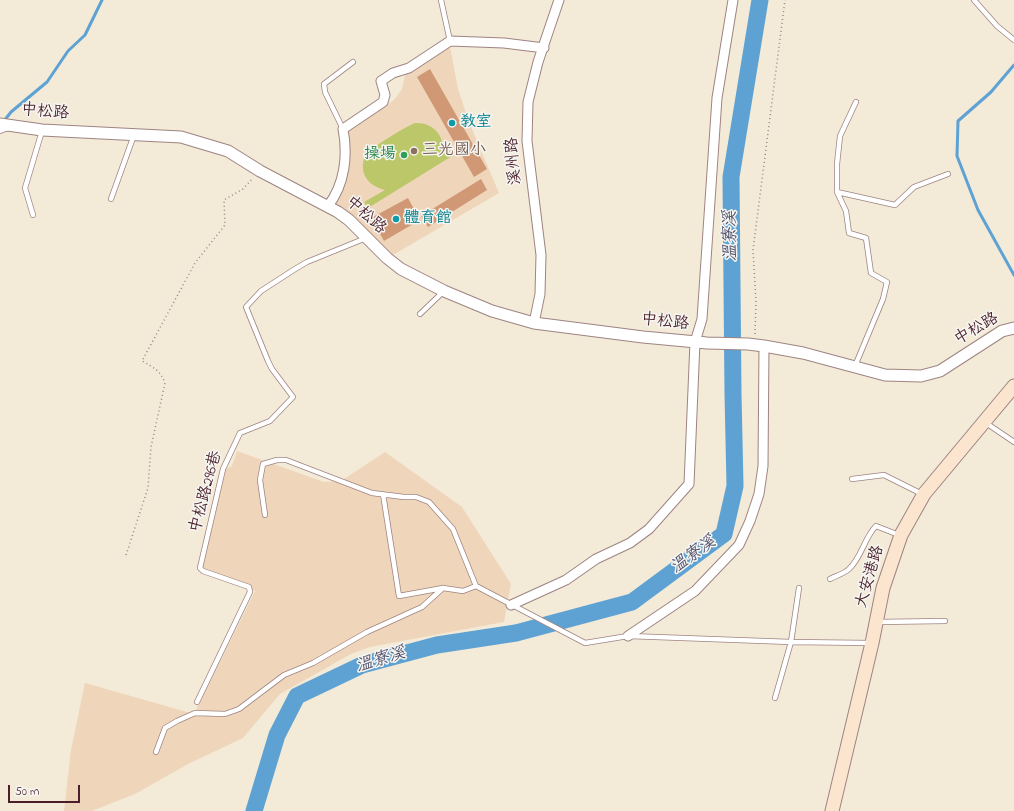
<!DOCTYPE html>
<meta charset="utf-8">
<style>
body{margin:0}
#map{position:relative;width:1014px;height:811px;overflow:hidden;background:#f3ead8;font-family:"Indie Flower",sans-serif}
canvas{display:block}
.scale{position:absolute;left:8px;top:785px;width:72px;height:18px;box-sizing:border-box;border:2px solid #4a1f2b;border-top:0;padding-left:5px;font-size:12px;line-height:14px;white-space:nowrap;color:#4a1f2b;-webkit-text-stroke:3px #f6f6f2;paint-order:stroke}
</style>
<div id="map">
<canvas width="1014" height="811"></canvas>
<div class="scale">50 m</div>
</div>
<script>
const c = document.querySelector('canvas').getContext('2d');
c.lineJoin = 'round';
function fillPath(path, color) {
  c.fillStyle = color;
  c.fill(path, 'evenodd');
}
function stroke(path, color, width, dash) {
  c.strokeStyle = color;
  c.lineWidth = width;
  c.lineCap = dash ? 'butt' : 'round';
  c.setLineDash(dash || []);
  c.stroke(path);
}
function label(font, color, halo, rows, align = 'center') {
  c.font = font + ' "Indie Flower","LXGW WenKai TC",sans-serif';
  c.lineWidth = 3;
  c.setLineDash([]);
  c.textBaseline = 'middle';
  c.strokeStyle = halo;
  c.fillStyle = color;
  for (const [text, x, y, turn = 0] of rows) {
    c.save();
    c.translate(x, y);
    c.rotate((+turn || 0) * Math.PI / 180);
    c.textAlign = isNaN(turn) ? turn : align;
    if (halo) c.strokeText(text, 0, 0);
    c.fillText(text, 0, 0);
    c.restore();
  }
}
const built = new Path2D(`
 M 449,41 L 458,89 L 469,122 L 499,193 L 386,259 L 327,204 L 336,192 L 347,133 L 394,100 L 402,89 L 406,71 Z
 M 237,451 L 324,482 L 341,481 L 385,452 L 462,507 L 511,584 L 504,622 L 370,647 L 351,654 L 280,694 L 243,738 L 188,764 L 135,794 L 92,811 L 64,811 L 71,750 L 85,683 L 194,714 L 255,591 L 202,570 L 226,469 L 232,466 Z`);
const green = new Path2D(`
 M 415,123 C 433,122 446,136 442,154 L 449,150 L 452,156 L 368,208 L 364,202 L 385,190 C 377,188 369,184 365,176 C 362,170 362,161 366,155 C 370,148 407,126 415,123 Z`);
const stream = new Path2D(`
 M 1014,65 L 991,92 L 958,121 L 957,156 L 978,210 L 1014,275
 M 4,121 L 11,112 L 47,82 L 68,51 L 85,35 L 102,0`);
const river = new Path2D(`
 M 254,811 L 277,735 L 297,696 L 362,665 L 437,645 L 516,633 L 632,602 L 724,534 L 735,486 L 733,394 L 731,177 L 760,0`);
const building = new Path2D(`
 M 430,69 L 487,169 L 474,177 L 417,77 Z
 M 481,179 L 487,190 L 428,227 L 421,216 Z
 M 408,198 L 420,220 L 384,241 L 371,218 Z`);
const path = new Path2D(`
 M 755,334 L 756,302 L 753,250 L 785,0
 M 126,555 L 148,488 L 151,447 L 165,383 C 161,371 153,367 142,361 L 195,263 L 225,225 L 224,200 L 243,189 L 253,178`);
const service = new Path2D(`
 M 441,0 L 450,41
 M 974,0 L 997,26 L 1014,40
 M 343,129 L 325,92 L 324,84 L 353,62
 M 0,131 L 8,128
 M 837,192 L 895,205 L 914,187 L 948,174
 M 111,199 L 134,135
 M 33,215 L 25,188 L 42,131
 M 420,314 L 444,291
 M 855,366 L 883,299 L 887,282 L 871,273 L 866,238 L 849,233 L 846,211 L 837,192 L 837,164 L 840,136 L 856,102
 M 986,423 L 1014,442
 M 852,479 L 884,475 L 922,494
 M 383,494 L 399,596 L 443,588 L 463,591 L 476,586
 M 265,515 L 260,480 L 263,464 L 277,460 L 286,460 L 372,493 L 404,497 L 416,497 L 429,502 L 453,529 L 476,586 L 585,643 L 628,636 L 791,642 L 870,643
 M 830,579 C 836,576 845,573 849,569 C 862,557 864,538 876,526 L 899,535
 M 877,622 L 945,621
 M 775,698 L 791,642 L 799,588
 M 197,702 L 250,592 L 249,587 L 203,571 L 200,568 L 223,469 L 240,433 L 270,421 L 293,397 L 272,369 L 268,361 L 246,307 L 261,291 L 295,269 L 307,262 L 366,238
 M 156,752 L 165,728 L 177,721 L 195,713 L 225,714 L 239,709 L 284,675 L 313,663 L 367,632 L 422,607 L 443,588`);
const minor = new Path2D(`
 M 328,206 C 345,184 348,155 343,129 L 383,102 L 385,95 L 381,81 L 393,73 L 409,68 L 450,41 L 504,43 L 544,48
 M 534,323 L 540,294 L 541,255 L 527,141 L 528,102 L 538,62 L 559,0
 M 511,605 L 566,580 L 596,559 L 630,543 L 649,529 L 689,484 L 695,342 L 702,319 L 717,98 L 733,0
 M 628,636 L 695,591 L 739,545 L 750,521 L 759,494 L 763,466 L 764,346`);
const tertiary = new Path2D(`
 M 0,124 L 42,130 L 181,137 L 228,151 L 260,171 L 338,212 L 349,220 L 387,258 L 401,269 L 444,291 L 492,311 L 534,323 L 643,337 L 707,343 L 748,344 L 764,346 L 803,353 L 885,375 L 921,376 L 940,371 L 1002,331 L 1014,328`);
const secondary = new Path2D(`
 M 832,811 L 872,643 L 883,588 L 901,535 L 924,494 L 1014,386`);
const markers = [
 [452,123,4,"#0f9aa8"],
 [414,151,4,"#8d6e63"],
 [404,155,4,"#2e9e5b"],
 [396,219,4,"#0f9aa8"]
];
const streetNames = [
 ["中松路",45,113,5],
 ["溪州路",515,161,-95],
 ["中松路",365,216,42],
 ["中松路",665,323,6],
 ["中松路",977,330,-30],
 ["中松路296巷",207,492,-75],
 ["大安港路",871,577,-74]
];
const cultureNames = [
 ["教室",460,123],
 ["體育館",404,219]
];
const educationNames = [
 ["三光國小",422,151]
];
const leisureNames = [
 ["操場",396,155]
];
const waterNames = [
 ["溫寮溪",732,236,-91],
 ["溫寮溪",694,556,-36],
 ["溫寮溪",381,661,-17]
];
fillPath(built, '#efd6bb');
fillPath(green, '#bbc769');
stroke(stream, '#5ea2d3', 3);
stroke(river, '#5ea2d3', 17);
fillPath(building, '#d19875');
stroke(service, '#9e8482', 6);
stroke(minor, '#9e8482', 11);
stroke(tertiary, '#9e8482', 13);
stroke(secondary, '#9e8482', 15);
stroke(path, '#9e8482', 1.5, [1, 3]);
stroke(service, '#fff', 4.5);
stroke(minor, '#fff', 9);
stroke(tertiary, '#fff', 11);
stroke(secondary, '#fce5cf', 13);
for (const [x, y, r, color] of markers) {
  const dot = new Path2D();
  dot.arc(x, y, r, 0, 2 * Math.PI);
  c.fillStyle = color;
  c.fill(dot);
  stroke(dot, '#f6f6f2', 1.5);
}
label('16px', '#4a1f2b', '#f6f6f2', streetNames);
label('16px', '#0d838f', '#f6f6f2', cultureNames, 'left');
label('16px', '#785e54', '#f6f6f2', educationNames, 'left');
label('16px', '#27864d', '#f6f6f2', leisureNames, 'right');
label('italic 17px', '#52536e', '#f6f6f2', waterNames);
</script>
